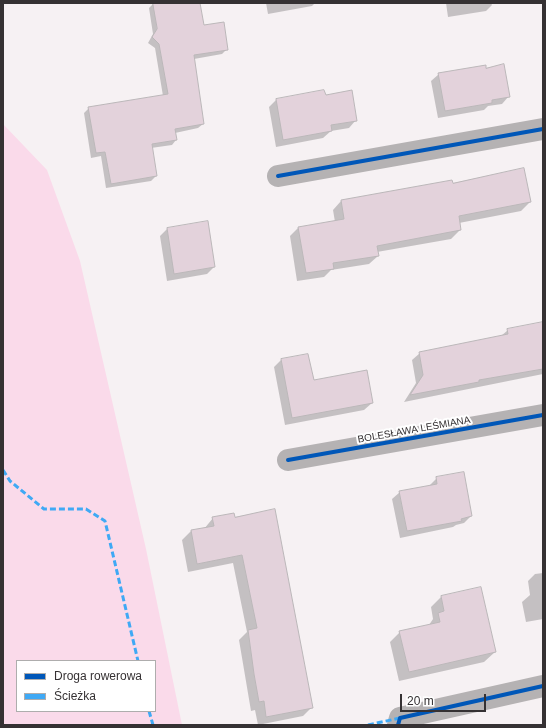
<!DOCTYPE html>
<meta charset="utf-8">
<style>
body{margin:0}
#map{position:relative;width:546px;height:728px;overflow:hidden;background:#f6f1f3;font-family:Arial,sans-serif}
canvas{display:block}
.frame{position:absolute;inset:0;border:4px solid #353133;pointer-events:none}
.legend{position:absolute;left:16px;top:660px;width:140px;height:52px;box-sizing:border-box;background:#fff;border:1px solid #aeadad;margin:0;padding:5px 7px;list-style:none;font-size:12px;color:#353133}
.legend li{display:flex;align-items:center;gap:8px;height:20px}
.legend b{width:20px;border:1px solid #aeadad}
.scale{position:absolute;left:400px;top:694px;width:86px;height:18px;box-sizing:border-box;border:2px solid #353133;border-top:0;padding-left:5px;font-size:12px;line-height:14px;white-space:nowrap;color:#353133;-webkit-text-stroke:3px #fff;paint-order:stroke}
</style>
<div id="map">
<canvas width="546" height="728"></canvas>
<div class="frame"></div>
<ul class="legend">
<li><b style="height:5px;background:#0057b8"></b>Droga rowerowa</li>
<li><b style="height:5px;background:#3fa9f5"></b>Ścieżka</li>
</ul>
<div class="scale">20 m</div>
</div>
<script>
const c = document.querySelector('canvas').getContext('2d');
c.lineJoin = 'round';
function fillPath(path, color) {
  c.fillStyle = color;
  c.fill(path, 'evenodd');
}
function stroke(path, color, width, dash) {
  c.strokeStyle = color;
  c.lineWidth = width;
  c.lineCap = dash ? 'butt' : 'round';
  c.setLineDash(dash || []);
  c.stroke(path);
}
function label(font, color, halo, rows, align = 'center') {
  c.font = font + ' Arial,sans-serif';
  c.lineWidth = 4;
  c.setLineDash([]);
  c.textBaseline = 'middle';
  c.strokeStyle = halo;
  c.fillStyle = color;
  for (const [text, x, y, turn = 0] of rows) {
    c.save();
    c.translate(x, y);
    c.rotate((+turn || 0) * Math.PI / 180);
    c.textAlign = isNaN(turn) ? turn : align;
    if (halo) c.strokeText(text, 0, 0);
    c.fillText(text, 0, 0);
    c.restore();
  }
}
const green = new Path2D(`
 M 3,124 L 47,170 L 80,261 L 146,549 L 182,725 L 3,725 ZM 17,661 L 155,661 L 155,711 L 17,711 Z`);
const shadow = new Path2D(`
 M 154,3 L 199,3 L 203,26 L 227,49 L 222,54 L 194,59 L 203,124 L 198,128 L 175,133 L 176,140 L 172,145 L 151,148 L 156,176 L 151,181 L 106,188 L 101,156 L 91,158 L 84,113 L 89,108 L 163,96 L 155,48 L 148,43 L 153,34 L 149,8 Z
 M 266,3 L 315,3 L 312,6 L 268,14 Z
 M 446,3 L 491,3 L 492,5 L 486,11 L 448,17 Z
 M 486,69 L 509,96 L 502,104 L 488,106 L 484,110 L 438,118 L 431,81 L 439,74 Z
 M 324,92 L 325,96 L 356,120 L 349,128 L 331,131 L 323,138 L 276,147 L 269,107 L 276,100 Z
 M 452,184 L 530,202 L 521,211 L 459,223 L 460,230 L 451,239 L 377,252 L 378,256 L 369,264 L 331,270 L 324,277 L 297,281 L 290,236 L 298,228 L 335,222 L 333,210 L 341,201 Z
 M 207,223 L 214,267 L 207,274 L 167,281 L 160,236 L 167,229 Z
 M 543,323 L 543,374 L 404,402 L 416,383 L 412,360 L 420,353 L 501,336 L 508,330 Z
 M 308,355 L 313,381 L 372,403 L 364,410 L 285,425 L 274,367 L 281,360 Z
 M 437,478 L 471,516 L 464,523 L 456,525 L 453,527 L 400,538 L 392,499 L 400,492 L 429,486 Z
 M 233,514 L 312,707 L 303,716 L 258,725 L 255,710 L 251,711 L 239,640 L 247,632 L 233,563 L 188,572 L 182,540 L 191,531 L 204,529 L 213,518 Z
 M 543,573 L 543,619 L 526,622 L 522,602 L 530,595 L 528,581 L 535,574 Z
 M 441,597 L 495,652 L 484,662 L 399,681 L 390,642 L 400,632 L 429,625 L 433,619 L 431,607 Z`);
const building = new Path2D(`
 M 153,3 L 200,3 L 204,25 L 224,22 L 228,50 L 194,55 L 204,124 L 175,129 L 177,140 L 152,144 L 157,176 L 111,184 L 105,152 L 96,153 L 88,107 L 168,94 L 159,44 L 152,37 L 157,29 Z
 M 504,64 L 510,97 L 492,100 L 492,103 L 445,111 L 438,73 L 486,65 L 486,68 Z
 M 324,90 L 326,95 L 352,90 L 357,121 L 331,125 L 332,131 L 283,140 L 276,99 Z
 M 524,168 L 531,202 L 459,216 L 461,230 L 377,246 L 379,256 L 333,263 L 334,269 L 306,273 L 298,227 L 344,219 L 341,200 L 452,180 L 453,183 Z
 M 208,221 L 215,267 L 174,274 L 167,228 Z
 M 543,322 L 543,369 L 479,380 L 479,382 L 410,395 L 423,375 L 419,352 L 508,334 L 507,329 Z
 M 308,354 L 314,380 L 367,370 L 373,403 L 292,418 L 281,359 Z
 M 464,472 L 472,516 L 461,519 L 462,521 L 407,531 L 399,491 L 437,484 L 436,477 Z
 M 275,509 L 313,708 L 266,717 L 264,701 L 259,702 L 254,674 L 248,630 L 257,628 L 242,555 L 197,564 L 191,530 L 214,526 L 212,517 L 234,513 L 235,517 Z
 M 481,587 L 496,652 L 409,672 L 399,631 L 440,622 L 438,613 L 444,611 L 441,596 Z`);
const minor = new Path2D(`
 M 278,176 L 543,129
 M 288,460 L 543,415
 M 398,725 L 400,718 L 543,686`);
const quiet = new Path2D(`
 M 3,470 L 10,481 L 44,509 L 86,509 L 105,521 L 138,661
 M 149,711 L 153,725
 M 368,725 L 400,718`);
const cycleway = new Path2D(`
 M 278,176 L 543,129
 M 288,460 L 543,415
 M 398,725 L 400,718 L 543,686`);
const streetNames = [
 ["BOLESŁAWA LEŚMIANA",414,430,-10]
];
fillPath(green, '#fadaea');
fillPath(shadow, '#0003');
fillPath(building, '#e3d2db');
stroke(building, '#bbb7b9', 1);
stroke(minor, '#b5b2b3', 22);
stroke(quiet, '#3fa9f5', 3, [6, 3]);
stroke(cycleway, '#0057b8', 4);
label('10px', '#353133', '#fff', streetNames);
</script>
